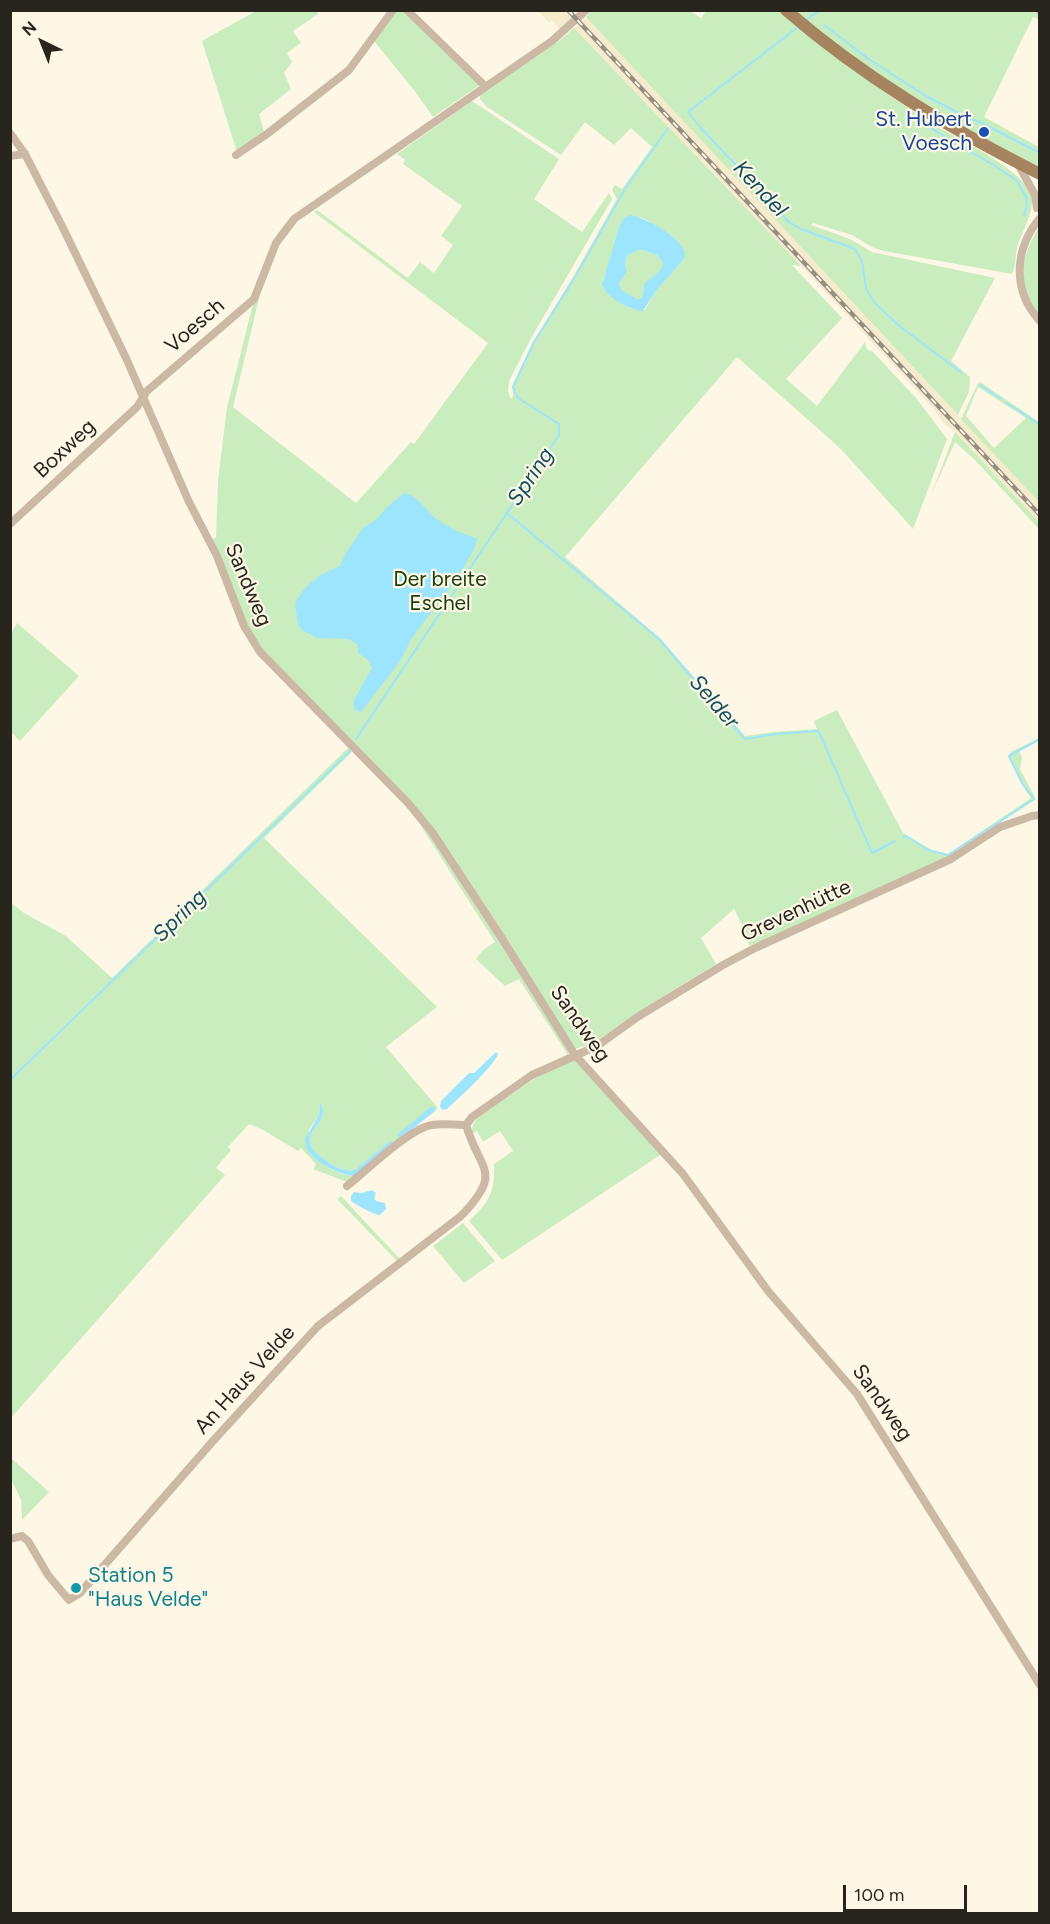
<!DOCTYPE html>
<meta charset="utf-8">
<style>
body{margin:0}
#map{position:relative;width:1050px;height:1924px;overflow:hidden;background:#fef7e5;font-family:Figtree,sans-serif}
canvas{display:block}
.frame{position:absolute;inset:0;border:12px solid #28251d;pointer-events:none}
.north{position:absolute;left:12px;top:12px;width:60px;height:60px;-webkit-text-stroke:4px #fef7e5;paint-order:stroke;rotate:317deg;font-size:16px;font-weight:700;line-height:24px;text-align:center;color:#28251d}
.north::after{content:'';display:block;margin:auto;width:21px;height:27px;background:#28251d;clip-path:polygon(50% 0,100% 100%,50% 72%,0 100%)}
.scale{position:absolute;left:843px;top:1885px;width:124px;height:27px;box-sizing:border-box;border:3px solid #28251d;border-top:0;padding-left:8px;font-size:18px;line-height:21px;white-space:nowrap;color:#28251d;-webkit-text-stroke:4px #fef7e5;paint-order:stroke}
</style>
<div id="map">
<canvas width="1050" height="1924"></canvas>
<div class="frame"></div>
<div class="north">N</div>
<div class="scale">100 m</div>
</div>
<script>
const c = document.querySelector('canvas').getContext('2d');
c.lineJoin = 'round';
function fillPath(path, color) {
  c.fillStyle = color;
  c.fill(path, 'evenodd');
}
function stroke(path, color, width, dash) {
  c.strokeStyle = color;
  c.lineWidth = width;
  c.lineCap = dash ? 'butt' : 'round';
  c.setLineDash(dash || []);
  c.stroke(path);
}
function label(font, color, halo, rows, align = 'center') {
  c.font = font + ' Figtree,sans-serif';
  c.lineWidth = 4.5;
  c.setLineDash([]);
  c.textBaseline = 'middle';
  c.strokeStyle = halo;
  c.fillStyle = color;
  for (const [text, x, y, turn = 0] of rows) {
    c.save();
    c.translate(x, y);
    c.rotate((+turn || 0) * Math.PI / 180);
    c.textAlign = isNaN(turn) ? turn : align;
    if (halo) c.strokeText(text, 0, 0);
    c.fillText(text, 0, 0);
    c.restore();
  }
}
const built = new Path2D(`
 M 538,11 L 581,11 L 1039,502 L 1039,522 L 955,432 L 942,422 L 934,409 L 801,266 L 574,28 L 577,25 L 571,19 L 560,29 L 552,20 L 549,23 Z`);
const green = new Path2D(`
 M 592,10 L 690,11 L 701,18 L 706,11 L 779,10 L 795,24 L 794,10 L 1030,10 L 1039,15 L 1039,19 L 1033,17 L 984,117 L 1039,147 L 1039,167 L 1028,163 L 825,49 C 857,73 890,96 923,118 C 949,135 1021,166 1031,195 C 1036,211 1021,232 1017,248 C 1015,256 1016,266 1012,274 L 884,251 L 874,248 L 852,235 L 813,223 L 811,225 L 850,239 L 872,252 L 995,278 L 951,361 L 970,377 L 969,392 L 958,415 L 586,17 Z
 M 256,11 L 316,11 L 318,14 L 293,31 L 301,43 L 287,53 L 292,62 L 284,73 L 291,89 L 259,114 L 264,132 L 237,152 L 202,41 Z
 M 396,11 L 403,11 L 480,85 L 433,117 L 414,90 L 374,41 Z
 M 574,28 L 801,266 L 792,265 L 842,318 L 786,379 L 817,406 L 865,342 L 867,350 L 872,351 L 916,398 L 947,439 L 913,529 L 840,448 L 737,357 L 565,557 L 660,638 L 745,736 L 774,732 L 817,729 L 814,721 L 837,710 L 903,833 L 937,853 L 948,854 L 1031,798 L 1022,785 L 1008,756 L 1011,752 L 1039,738 L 1039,740 L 1019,751 L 1022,758 L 1020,769 L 1036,799 L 948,857 L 849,903 L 749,946 L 744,929 L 734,909 L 701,938 L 716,964 L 649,1005 L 592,1044 L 574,1049 L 440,839 L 262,650 L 242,615 L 212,541 L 216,537 L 218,481 L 227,407 L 253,304 L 261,290 L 233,407 L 356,503 L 411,442 L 414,444 L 488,343 L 314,212 L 317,210 L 408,278 L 420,262 L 434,273 L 453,245 L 441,236 L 462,206 L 403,164 L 405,160 L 397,154 L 472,101 L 559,159 L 534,199 L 582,232 L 609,193 L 612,199 L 530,340 L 509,381 L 508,392 L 511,399 L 513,396 L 512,386 L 533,342 L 573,277 L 617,199 L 612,190 L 615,185 L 622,189 L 652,147 L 631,128 L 614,145 L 585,122 L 561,155 L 487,107 L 480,99 L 480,95 L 559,41 ZM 640,217 L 649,221 L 677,241 L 684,259 L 656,291 L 645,310 L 629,308 L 607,292 L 604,289 L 603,279 L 609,266 L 619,227 Z
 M 1039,227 L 1039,315 C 1017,281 1019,261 1039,227 Z
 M 643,250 L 657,255 L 663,263 C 660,275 653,276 644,284 L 643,295 L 641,299 L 638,299 L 620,290 L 619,284 L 627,271 L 625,266 L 627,256 L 635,251 Z
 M 980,382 L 1039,422 L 1039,502 L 961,419 L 977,385 ZM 978,387 L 1026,418 L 994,448 L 966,416 Z
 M 955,432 L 1039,522 L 1039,529 L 975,460 L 955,442 L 931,495 Z
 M 17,623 L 79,676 L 20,741 L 10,731 L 11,634 Z
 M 349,747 L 352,752 L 264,838 L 437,1007 L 386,1047 L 438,1108 L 435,1111 L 435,1107 L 392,1145 L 390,1141 L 355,1170 C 345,1172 336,1168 328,1162 C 323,1158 313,1153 311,1146 C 304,1130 331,1123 320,1102 L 319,1115 L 309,1130 L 307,1149 C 319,1162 335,1175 354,1176 L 347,1182 L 313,1169 L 316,1164 L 301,1148 L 298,1151 L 263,1130 L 249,1124 L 228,1147 L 231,1150 L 216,1168 L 225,1175 L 11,1418 L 11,903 L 24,913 L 66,936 L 112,978 Z
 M 412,812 L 447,856 L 569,1051 L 568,1055 L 519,979 L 505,986 L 476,959 L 483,950 L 495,942 Z
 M 573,1059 L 663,1153 L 502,1260 L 469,1221 C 488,1203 496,1192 494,1164 L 513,1151 L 500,1131 L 483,1142 L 477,1131 L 472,1134 C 472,1124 474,1121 481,1115 L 539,1076 Z
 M 341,1196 L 400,1259 L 397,1261 L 337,1199 Z
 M 463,1223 L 495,1261 L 464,1283 L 433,1246 Z
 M 10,1457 L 49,1492 L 22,1520 L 21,1500 L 11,1479 Z`);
const water = new Path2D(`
 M 630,215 C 647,218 679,236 685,253 L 684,259 L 656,291 L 643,311 C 629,310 608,298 602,285 L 619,227 L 624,218 ZM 643,250 L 657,255 L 663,263 C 660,275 652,276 644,284 L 643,295 L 641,299 L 638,299 L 621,290 L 619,284 L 627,271 L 625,266 L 627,256 L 635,251 Z
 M 404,493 C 419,495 426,512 438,520 C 450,529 464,534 478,539 L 472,553 L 457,578 L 412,638 L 399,663 L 361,712 L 355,710 L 353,702 L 372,668 L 368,660 L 358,653 L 357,644 L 348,639 L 317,638 L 302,630 L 298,624 L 295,604 C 307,581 318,576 340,566 L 346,553 L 363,528 L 377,519 L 385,509 Z
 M 496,1052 L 498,1054 C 494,1066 459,1098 447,1109 L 443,1110 L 440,1107 L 441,1101 L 469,1073 L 474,1073 Z
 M 320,1102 C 332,1122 304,1129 311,1146 C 313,1153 323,1157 328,1162 C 336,1168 345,1172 355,1170 L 390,1141 L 392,1141 L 392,1145 L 354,1176 C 340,1175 314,1162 307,1149 C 307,1148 305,1140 305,1139 L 319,1115 Z
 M 432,1106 L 435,1107 L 435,1111 L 401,1138 L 398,1137 L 397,1135 Z
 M 372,1190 L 376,1193 L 374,1198 L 376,1201 L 385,1203 L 386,1209 L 380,1215 C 375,1215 356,1205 351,1201 L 351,1196 L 354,1192 L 362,1193 Z`);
const stream = new Path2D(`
 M 805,21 L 820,10
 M 824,25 L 870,60 L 926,96 L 964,116 L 982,123 L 1040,153
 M 798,27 L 688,112 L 700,127 L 789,222 L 801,229 L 855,249 L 862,261 L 866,289 L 874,302 L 897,324 L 962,373
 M 917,120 L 995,166 L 1017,181 L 1026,197 L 1027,205 L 1024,216
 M 980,385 L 1001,399
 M 1007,403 L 1040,425
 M 508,514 L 659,639 L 745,739 L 775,734 L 817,731 L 819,732 L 872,853 L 895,841
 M 356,739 L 559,435 L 559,424 L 518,398 L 513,387 L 534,342 L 574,279 L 625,189 L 668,128
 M 903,837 L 906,836 L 928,850 L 948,855 L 1034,799 L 1022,783 L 1009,756 L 1040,739
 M 10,1080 L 350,751`);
const minor = new Path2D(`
 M 407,10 L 485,86
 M 1039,10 L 1040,11
 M 10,133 L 25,154 L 62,226 L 126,358 L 189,502 L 217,556 L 244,626 L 260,652 L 408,803 L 432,832 L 501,937 L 575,1055 L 683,1174 L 768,1291 L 857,1394 L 1040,1685
 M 236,155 L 267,134 L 349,70 L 393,10
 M 10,156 L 25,154
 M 1018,164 L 1035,195 L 1037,208
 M 1040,218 C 1014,249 1012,291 1040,321
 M 10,524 L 137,407 L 147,391 L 254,299 L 276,243 L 294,219 L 552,41 L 586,10
 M 347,1186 C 366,1171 410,1128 432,1125 C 443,1123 455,1125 466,1125
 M 10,1539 L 22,1536 L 28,1541 L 48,1575 L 69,1600 L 80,1593 L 213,1441 L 318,1326 L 461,1216 C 504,1171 480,1172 466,1125 L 472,1117 L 532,1075 L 597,1046 L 639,1016 L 723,965 L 755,948 L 951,859 L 1000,827 L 1032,816 L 1040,815`);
const primary = new Path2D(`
 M 786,10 C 863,77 949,128 1040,174`);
const rail = new Path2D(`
 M 568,10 L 1040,515`);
const markers = [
 [984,132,6,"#1a4fb4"],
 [76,1588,6,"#0f9aa8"]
];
const transitNames = [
 ["St. Hubert",972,120],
 ["Voesch",972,144]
];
const streetNames = [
 ["Voesch",195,326,-41],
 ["Boxweg",65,449,-43],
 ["Sandweg",248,585,67],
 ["Grevenhütte",796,911,-25],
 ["Sandweg",580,1024,55],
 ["An Haus Velde",245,1380,-48],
 ["Sandweg",882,1403,55]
];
const parkNames = [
 ["Der breite",440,580],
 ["Eschel",440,604]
];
const cultureNames = [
 ["Station 5",88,1576],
 ["\"Haus Velde\"",88,1600]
];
const waterNames = [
 ["Kendel",760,189,47],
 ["Spring",531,477,-56],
 ["Selder",714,702,49],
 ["Spring",180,916,-44]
];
fillPath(built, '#f7ebcd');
fillPath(green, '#c9edbe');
fillPath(water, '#9de5fc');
stroke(stream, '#9de5fc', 2);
stroke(minor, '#ccb9a5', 8);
stroke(primary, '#a6845f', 12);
stroke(rail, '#948f82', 4.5);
stroke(rail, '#fef7e5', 2, [7]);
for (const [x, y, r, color] of markers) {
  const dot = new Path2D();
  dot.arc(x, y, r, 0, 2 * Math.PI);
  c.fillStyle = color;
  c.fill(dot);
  stroke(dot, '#fef7e5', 2);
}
label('21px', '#164399', '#fef7e5', transitNames, 'right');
label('21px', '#28251d', '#fef7e5', streetNames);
label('21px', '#1a3d0c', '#fef7e5', parkNames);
label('21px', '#0d838f', '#fef7e5', cultureNames, 'left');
label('italic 22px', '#124f60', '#fef7e5', waterNames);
</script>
